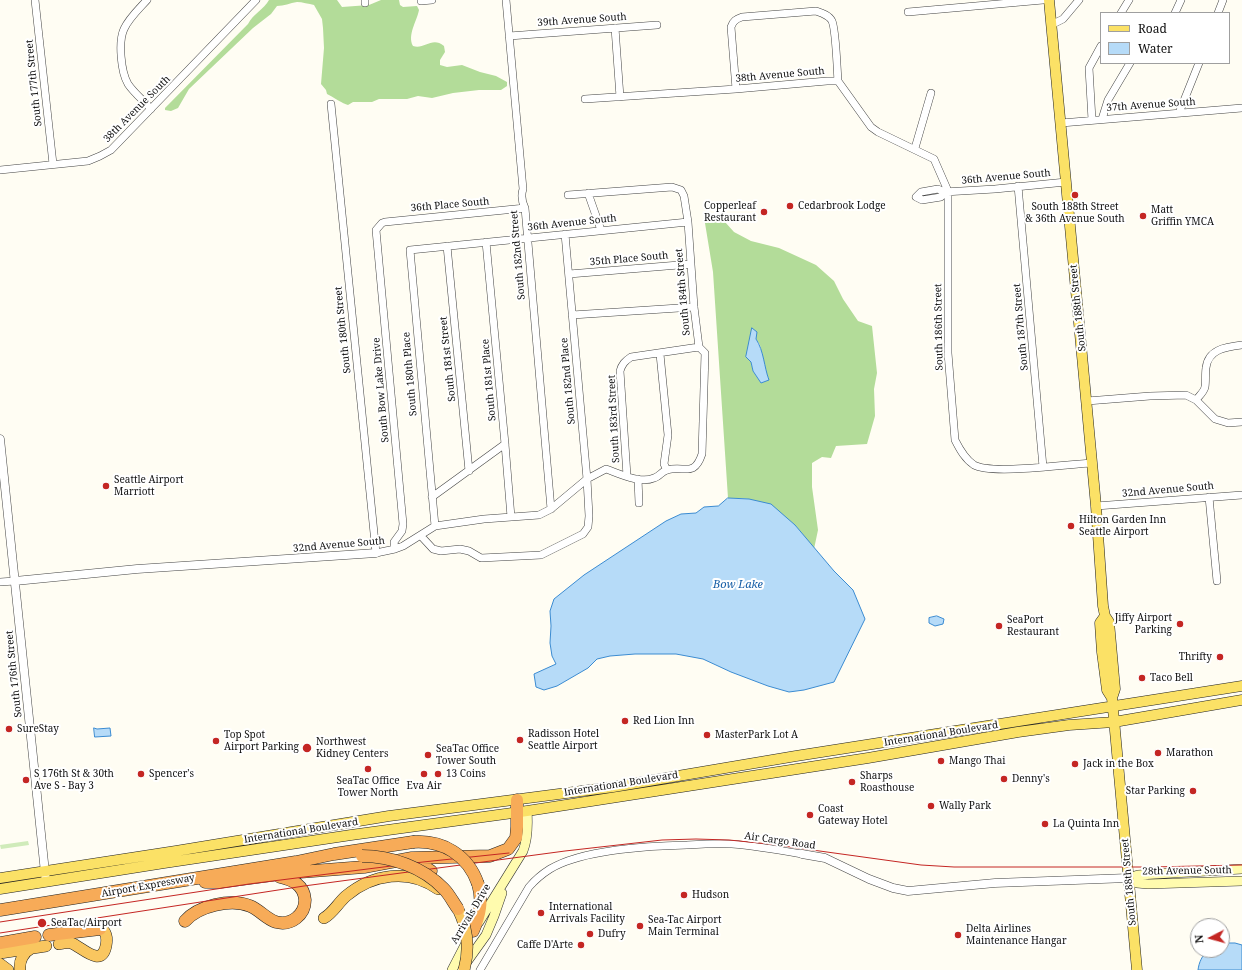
<!DOCTYPE html>
<style>
body{margin:0}
#map{position:relative;width:1242px;height:970px;overflow:hidden;background:#fffdf3;font-family:"Noto Serif",serif}
canvas{display:block}
.legend{position:absolute;left:1100px;top:12px;width:130px;height:52px;box-sizing:border-box;background:#fff;border:1px solid #9f9f9f;margin:0;padding:5px 7px;list-style:none;font-size:12px;color:#101010}
.legend li{display:flex;align-items:center;gap:8px;height:20px}
.legend b{width:20px;border:1px solid #9f9f9f}
.north{position:absolute;left:1190px;top:918px;width:40px;height:40px;box-sizing:border-box;background:#fff;border:1px solid #9f9f9f;border-radius:50%;rotate:264deg;font-size:11px;font-weight:700;line-height:16px;text-align:center;color:#101010}
.north::after{content:'';display:block;margin:auto;width:14px;height:18px;background:#c42623;clip-path:polygon(50% 0,100% 100%,50% 72%,0 100%)}
</style>
<div id="map">
<canvas width="1242" height="970"></canvas>
<ul class="legend">
<li><b style="height:5px;background:#fbe166"></b>Road</li>
<li><b style="height:11px;background:#b6dbf8"></b>Water</li>
</ul>
<div class="north">N</div>
</div>
<script>
const c = document.querySelector('canvas').getContext('2d');
c.lineJoin = 'round';
function fillPath(path, color) {
  c.fillStyle = color;
  c.fill(path, 'evenodd');
}
function stroke(path, color, width, dash) {
  c.strokeStyle = color;
  c.lineWidth = width;
  c.lineCap = dash ? 'butt' : 'round';
  c.setLineDash(dash || []);
  c.stroke(path);
}
function label(font, color, halo, rows, align = 'center') {
  c.font = font + ' "Noto Serif",serif';
  c.lineWidth = 4;
  c.setLineDash([]);
  c.textBaseline = 'middle';
  c.strokeStyle = halo;
  c.fillStyle = color;
  for (const [text, x, y, turn = 0] of rows) {
    c.save();
    c.translate(x, y);
    c.rotate((+turn || 0) * Math.PI / 180);
    c.textAlign = isNaN(turn) ? turn : align;
    if (halo) c.strokeText(text, 0, 0);
    c.fillText(text, 0, 0);
    c.restore();
  }
}
const green = new Path2D(`
 M 28,841 L 29,845 L 1,849 L 0,845 Z`);
const forest = new Path2D(`
 M 269,0 L 337,0 L 342,7 L 369,5 L 381,0 L 399,0 L 400,5 L 403,7 L 417,6 L 419,10 C 417,21 407,35 413,46 C 424,50 432,36 444,46 L 445,52 L 440,60 L 440,65 L 447,67 L 462,65 L 480,72 L 496,76 L 507,82 L 507,86 L 501,90 L 479,90 L 453,93 L 432,98 L 418,96 L 407,99 L 379,99 L 372,102 L 353,102 L 348,105 C 343,104 333,97 327,94 L 326,90 L 321,84 L 324,48 L 323,28 L 322,19 L 314,5 C 309,4 302,2 297,2 C 290,3 284,6 277,6 L 271,14 L 253,28 L 189,89 L 178,108 L 171,111 L 165,110 L 165,108 L 248,24 C 253,14 264,9 269,0 Z
 M 704,217 L 725,222 L 734,232 L 751,241 L 779,248 L 816,265 L 834,281 L 843,299 L 858,321 L 872,326 L 877,373 L 874,389 L 875,416 L 867,444 L 836,446 L 831,458 L 822,457 L 812,463 L 812,487 L 818,530 L 814,549 L 795,525 L 749,499 L 728,498 L 713,272 ZM 752,329 L 756,339 L 760,345 L 765,371 L 769,379 L 761,383 L 753,371 L 751,362 L 746,357 Z`);
const water = new Path2D(`
 M 752,328 L 757,332 L 756,339 C 764,351 764,367 769,380 L 761,383 L 753,371 L 751,362 L 746,357 Z
 M 728,498 L 749,499 L 771,504 L 795,525 L 834,571 L 853,590 L 865,619 L 834,682 L 804,690 L 789,692 L 768,686 L 731,672 L 703,659 L 676,654 L 635,654 L 610,656 L 597,659 L 588,668 L 557,686 L 544,690 L 536,687 L 534,674 L 556,664 L 552,656 L 550,643 L 551,626 L 550,611 L 554,599 L 584,575 L 666,521 L 681,514 L 696,513 L 704,507 L 718,506 Z
 M 937,616 L 944,619 L 943,624 L 935,626 L 929,623 L 929,618 Z
 M 94,728 L 97,729 L 110,728 L 111,736 L 95,737 Z
 M 1226,943 L 1235,943 L 1242,945 L 1242,970 L 1198,970 C 1199,962 1202,956 1208,950 L 1222,950 L 1222,944 Z`);
const minor = new Path2D(`
 M 35,0 L 53,164
 M 147,0 C 139,9 129,18 124,29 C 118,42 121,72 128,84 C 134,93 144,101 151,109
 M 365,0 L 365,3
 M 506,0 L 523,189 C 521,195 522,202 525,208 L 551,509
 M 421,1 L 432,0
 M 908,12 L 1043,0
 M 1121,13 L 1129,0
 M 1175,13 L 1181,0
 M 1218,13 L 1223,0
 M 1051,25 L 1063,19 L 1079,0
 M 615,28 L 620,97
 M 509,36 L 657,25
 M 838,81 L 871,127 L 878,132 L 934,159 L 948,191 L 948,353 L 955,440 C 960,450 965,459 974,465 C 991,475 1069,464 1092,463
 M 736,89 L 731,27 C 733,21 736,19 742,17 L 816,11 C 822,13 829,15 832,21 C 836,30 837,69 838,81
 M 585,99 L 736,89 L 827,81 L 838,81
 M 331,104 L 376,553 L 395,549 L 403,546 L 435,526 L 484,519 L 539,515 L 551,509 L 587,479 L 606,469 C 620,474 640,484 654,478 C 659,477 662,471 667,470 C 684,465 694,478 702,454 L 705,353 L 699,347 L 694,307 L 688,222 L 684,196 L 681,190 L 672,187 L 568,195
 M 1179,113 L 1199,63
 M 1102,119 L 1108,100 L 1130,63
 M 1092,120 L 1089,68 L 1101,46
 M 1061,123 L 1242,108
 M 915,148 L 931,93
 M 0,170 L 88,161 L 100,156 L 111,150 L 256,0
 M 1018,186 L 1043,467
 M 938,189 L 944,192 L 941,197 L 922,200 L 916,197 L 921,192 Z
 M 944,192 L 995,189 L 1066,182
 M 588,193 L 601,230
 M 486,242 L 505,444 L 511,517
 M 447,246 L 469,471
 M 569,274 L 691,264
 M 572,315 L 694,307
 M 660,354 L 668,435 L 664,464 L 667,470
 M 1196,400 C 1199,396 1204,392 1205,387 C 1206,381 1205,374 1206,368 C 1208,349 1226,347 1242,345
 M 1087,401 L 1150,396 L 1186,395 L 1196,400 L 1215,419 L 1228,423 L 1242,422
 M 627,476 L 620,371 C 622,364 625,361 631,357 L 699,347
 M 638,479 L 639,503
 M 432,497 L 505,444
 M 1209,497 L 1217,581
 M 1096,506 L 1242,495
 M 435,526 L 410,250 L 688,222
 M 421,536 L 433,549 L 441,551 L 460,549 L 469,551 L 481,558 L 541,555 L 583,534 L 588,527 L 589,516 L 587,479 L 565,234
 M 395,549 L 394,542 L 402,531 L 403,524 L 376,230 L 382,223 L 385,222 L 525,208
 M 0,582 L 15,581
 M 480,970 L 529,887 C 535,880 542,874 550,869 C 583,849 648,846 687,845 C 702,844 717,843 732,844 C 756,846 779,850 802,854`);
const tertiary = new Path2D(`
 M 0,439 L 46,882
 M 15,581 L 137,569 L 376,553
 M 802,854 L 825,858 L 869,879 L 893,888 L 908,891 L 995,883 L 1128,878`);
const secondary = new Path2D(`
 M 1128,878 L 1137,883 L 1148,884 L 1242,881
 M 1128,878 L 1138,875 L 1242,869
 M 479,922 L 523,851 C 528,838 528,825 527,811
 M 466,963 L 486,935 L 494,916 L 502,893
 M 452,970 L 467,941`);
const primary = new Path2D(`
 M 1049,0 L 1096,506 L 1103,606 L 1105,616 L 1109,622 L 1115,689 L 1112,698
 M 1105,616 L 1100,623 L 1102,652 L 1107,690 L 1112,698 L 1137,970
 M 0,878 L 176,851 L 389,816 L 613,787 L 796,756 L 1242,686
 M 0,889 L 164,863 L 351,835 L 527,811 L 868,758 L 1018,732 L 1069,725 L 1114,722 L 1242,700`);
const trunk = new Path2D(`
 M 324,918 C 333,913 338,903 346,896 C 372,874 409,868 438,889
 M 59,944 C 63,943 67,942 71,943 C 81,946 101,969 106,946 C 107,941 107,935 104,931 L 100,929
 M 0,953 L 46,946
 M 0,964 L 8,970
 M 20,970 C 19,961 23,952 32,948`);
const motorway = new Path2D(`
 M 409,860 L 420,864 L 431,871
 M 205,882 L 220,882 L 287,873 L 364,867 L 412,858 L 490,856 L 508,849 L 516,838 L 517,827 L 517,800
 M 0,910 L 296,862 L 334,854 L 413,842
 M 185,921 C 198,906 231,898 250,906 C 260,910 266,919 276,922 C 291,926 305,915 305,900 C 304,885 293,880 280,877
 M 473,931 C 480,915 483,901 478,884
 M 49,935 L 100,929
 M 0,943 L 35,937`);
const tram = new Path2D(`
 M 0,922 L 249,884 L 423,862 L 509,853
 M 0,933 L 304,886 L 565,851 L 662,840 L 696,839 L 729,840 L 769,844 L 921,865 L 954,867 L 1153,867 L 1242,865`);
const trunkBridge = new Path2D(`
 M 458,909 C 468,929 470,948 464,970`);
const motorwayBridge = new Path2D(`
 M 413,842 C 443,840 468,855 478,884
 M 362,856 C 391,856 423,867 444,889 C 449,894 453,902 458,909`);
const markers = [
 [1075,195,4,"#c42623"],
 [790,206,4,"#c42623"],
 [764,212,4,"#c42623"],
 [1143,216,4,"#c42623"],
 [106,486,4,"#c42623"],
 [1071,526,4,"#c42623"],
 [1180,624,4,"#c42623"],
 [999,626,4,"#c42623"],
 [1220,657,4,"#c42623"],
 [1142,678,4,"#c42623"],
 [625,721,4,"#c42623"],
 [9,729,4,"#c42623"],
 [707,735,4,"#c42623"],
 [520,740,4,"#c42623"],
 [216,741,4,"#c42623"],
 [307,748,5,"#c42623"],
 [1158,753,4,"#c42623"],
 [428,755,4,"#c42623"],
 [941,761,4,"#c42623"],
 [1075,764,4,"#c42623"],
 [368,769,4,"#c42623"],
 [141,774,4,"#c42623"],
 [424,774,4,"#c42623"],
 [438,774,4,"#c42623"],
 [1004,779,4,"#c42623"],
 [26,780,4,"#c42623"],
 [852,782,4,"#c42623"],
 [1193,791,4,"#c42623"],
 [931,806,4,"#c42623"],
 [810,815,4,"#c42623"],
 [1045,824,4,"#c42623"],
 [684,895,4,"#c42623"],
 [541,913,4,"#c42623"],
 [42,923,5,"#c42623"],
 [640,926,4,"#c42623"],
 [590,934,4,"#c42623"],
 [958,935,4,"#c42623"],
 [581,945,4,"#c42623"]
];
const streetNames = [
 ["39th Avenue South",582,20,-4],
 ["38th Avenue South",780,75,-5],
 ["South 177th Street",34,83,-96],
 ["37th Avenue South",1151,105,-4],
 ["38th Avenue South",137,109,-45],
 ["36th Avenue South",1006,177,-5],
 ["36th Place South",450,205,-5],
 ["36th Avenue South",572,223,-6],
 ["South 182nd Street",518,255,-95],
 ["35th Place South",629,259,-5],
 ["South 184th Street",683,292,-95],
 ["South 188th Street",1078,308,-96],
 ["South 186th Street",939,327,-91],
 ["South 187th Street",1021,327,-95],
 ["South 180th Street",343,330,-96],
 ["South 181st Street",448,359,-96],
 ["South 180th Place",410,374,-95],
 ["South 181st Place",489,380,-95],
 ["South 182nd Place",568,381,-95],
 ["South Bow Lake Drive",381,390,-95],
 ["South 183rd Street",614,419,-93],
 ["32nd Avenue South",1168,490,-5],
 ["32nd Avenue South",339,545,-5],
 ["South 176th Street",14,674,-96],
 ["International Boulevard",941,734,-9],
 ["International Boulevard",621,784,-9],
 ["International Boulevard",301,831,-9],
 ["Air Cargo Road",780,841,8],
 ["28th Avenue South",1187,871,-1],
 ["South 188th Street",1129,882,-95],
 ["Airport Expressway",148,886,-10],
 ["Arrivals Drive",471,914,-59]
];
const poiNames = [
 ["Copperleaf",756,206,"right"],
 ["Restaurant",756,218,"right"],
 ["Cedarbrook Lodge",798,206],
 ["South 188th Street",1075,207,"center"],
 ["& 36th Avenue South",1075,219,"center"],
 ["Matt",1151,210],
 ["Griffin YMCA",1151,222],
 ["Seattle Airport",114,480],
 ["Marriott",114,492],
 ["Hilton Garden Inn",1079,520],
 ["Seattle Airport",1079,532],
 ["Jiffy Airport",1172,618,"right"],
 ["Parking",1172,630,"right"],
 ["SeaPort",1007,620],
 ["Restaurant",1007,632],
 ["Thrifty",1212,657,"right"],
 ["Taco Bell",1150,678],
 ["Red Lion Inn",633,721],
 ["SureStay",17,729],
 ["Radisson Hotel",528,734],
 ["Seattle Airport",528,746],
 ["Top Spot",224,735],
 ["Airport Parking",224,747],
 ["MasterPark Lot A",715,735],
 ["Northwest",316,742],
 ["Kidney Centers",316,754],
 ["SeaTac Office",436,749],
 ["Tower South",436,761],
 ["Marathon",1166,753],
 ["Mango Thai",949,761],
 ["Jack in the Box",1083,764],
 ["S 176th St & 30th",34,774],
 ["Ave S - Bay 3",34,786],
 ["Spencer's",149,774],
 ["13 Coins",446,774],
 ["Sharps",860,776],
 ["Roasthouse",860,788],
 ["Denny's",1012,779],
 ["SeaTac Office",368,781,"center"],
 ["Tower North",368,793,"center"],
 ["Eva Air",424,786,"center"],
 ["Star Parking",1185,791,"right"],
 ["Wally Park",939,806],
 ["Coast",818,809],
 ["Gateway Hotel",818,821],
 ["La Quinta Inn",1053,824],
 ["Hudson",692,895],
 ["International",549,907],
 ["Arrivals Facility",549,919],
 ["Sea-Tac Airport",648,920],
 ["Main Terminal",648,932],
 ["SeaTac/Airport",51,923],
 ["Delta Airlines",966,929],
 ["Maintenance Hangar",966,941],
 ["Dufry",598,934],
 ["Caffe D'Arte",573,945,"right"]
];
const waterNames = [
 ["Bow Lake",738,585]
];
fillPath(green, '#d0ebba');
fillPath(forest, '#b3dc99');
fillPath(water, '#b6dbf8');
stroke(water, '#3b8bd1', 1);
stroke(minor, '#434343', 8);
stroke(tertiary, '#434343', 9);
stroke(secondary, '#323232', 10);
stroke(primary, '#212121', 11);
stroke(trunk, '#212121', 12);
stroke(motorway, '#212121', 13);
stroke(minor, '#fff', 7);
stroke(tertiary, '#fff', 8);
stroke(secondary, '#fffbae', 9);
stroke(primary, '#fbe166', 10);
stroke(trunk, '#f9c65f', 11);
stroke(motorway, '#f7ab58', 12);
stroke(tram, '#c42623', 1);
stroke(trunkBridge, '#212121', 12, []);
stroke(motorwayBridge, '#212121', 13, []);
stroke(trunkBridge, '#f9c65f', 11);
stroke(motorwayBridge, '#f7ab58', 12);
for (const [x, y, r, color] of markers) {
  const dot = new Path2D();
  dot.arc(x, y, r, 0, 2 * Math.PI);
  c.fillStyle = color;
  c.fill(dot);
  stroke(dot, '#fff', 1.5);
}
label('10px', '#101010', '#fff', streetNames);
label('10px', '#101010', '#fff', poiNames, 'left');
label('italic 11px', '#145da6', '#fff', waterNames);
</script>
